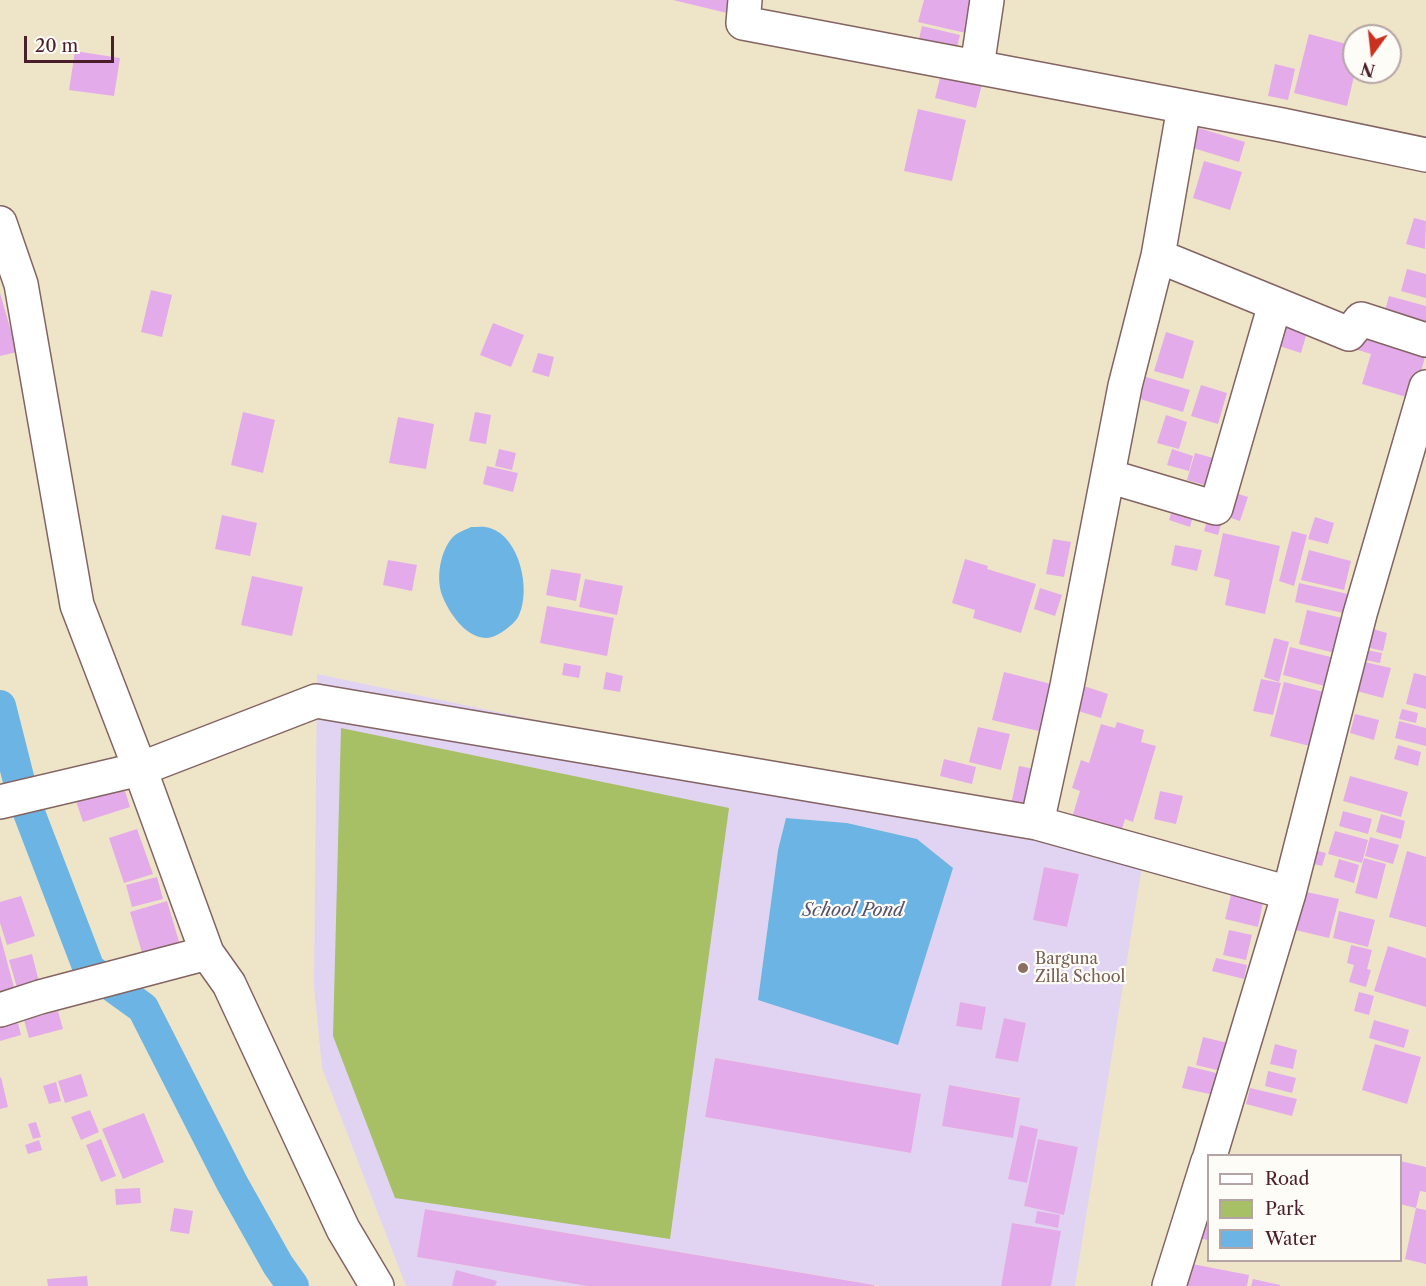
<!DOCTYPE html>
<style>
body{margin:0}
#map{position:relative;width:1426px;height:1286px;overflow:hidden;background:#eee5c8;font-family:"Libre Caslon Text",serif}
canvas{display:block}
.legend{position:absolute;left:1207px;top:1154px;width:195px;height:108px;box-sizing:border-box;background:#fdfcf7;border:2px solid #b5a4a5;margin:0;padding:8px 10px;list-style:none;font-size:18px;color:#4a1f2b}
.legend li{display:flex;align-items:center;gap:12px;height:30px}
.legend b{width:30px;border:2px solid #b5a4a5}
.north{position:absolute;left:1342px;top:24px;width:60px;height:60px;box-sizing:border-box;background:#fdfcf7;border:2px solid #b5a4a5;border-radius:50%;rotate:195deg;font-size:16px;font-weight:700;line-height:24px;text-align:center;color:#4a1f2b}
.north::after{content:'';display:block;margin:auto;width:21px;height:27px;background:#c8321e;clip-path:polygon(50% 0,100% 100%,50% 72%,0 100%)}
.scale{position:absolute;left:24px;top:36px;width:90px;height:27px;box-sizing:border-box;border:3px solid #4a1f2b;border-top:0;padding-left:8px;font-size:18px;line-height:21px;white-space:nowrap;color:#4a1f2b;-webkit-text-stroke:4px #fdfcf7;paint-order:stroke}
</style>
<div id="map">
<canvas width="1426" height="1286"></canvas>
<ul class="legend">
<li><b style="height:8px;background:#fff"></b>Road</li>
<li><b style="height:16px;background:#a7bf65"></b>Park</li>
<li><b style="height:16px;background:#6cb4e4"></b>Water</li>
</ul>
<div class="north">N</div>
<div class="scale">20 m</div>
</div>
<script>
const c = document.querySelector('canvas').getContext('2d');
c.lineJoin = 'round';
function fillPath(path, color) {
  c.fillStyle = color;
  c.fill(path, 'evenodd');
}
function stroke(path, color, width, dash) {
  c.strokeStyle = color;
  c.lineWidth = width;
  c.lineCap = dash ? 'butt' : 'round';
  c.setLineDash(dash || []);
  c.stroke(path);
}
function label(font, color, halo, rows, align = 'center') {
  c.font = font + ' "Libre Caslon Text",serif';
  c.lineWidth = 4.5;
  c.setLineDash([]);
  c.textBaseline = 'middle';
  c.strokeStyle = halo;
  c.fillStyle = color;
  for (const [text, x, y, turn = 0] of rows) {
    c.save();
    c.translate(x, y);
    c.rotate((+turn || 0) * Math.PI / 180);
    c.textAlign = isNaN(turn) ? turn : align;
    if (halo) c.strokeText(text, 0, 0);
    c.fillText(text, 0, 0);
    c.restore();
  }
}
const built = new Path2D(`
 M 317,674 L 726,760 L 1144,854 L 1075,1286 L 1051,1286 L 1060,1231 L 1012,1223 L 1001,1286 L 881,1286 L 426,1209 L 417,1257 L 587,1286 L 406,1286 L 322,1068 L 314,986 ZM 786,818 L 847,823 L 917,839 L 953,868 L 897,1044 L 758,1000 L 778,850 ZM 1044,867 L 1079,874 L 1067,927 L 1033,920 ZM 960,1002 L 986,1007 L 982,1030 L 956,1026 ZM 1004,1018 L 1026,1023 L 1018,1062 L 995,1058 ZM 715,1058 L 921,1094 L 911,1153 L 705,1117 ZM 949,1085 L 1019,1097 L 1013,1138 L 942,1126 ZM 1020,1125 L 1038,1129 L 1008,1178 ZM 1038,1139 L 1078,1147 L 1064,1215 L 1024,1206 Z`);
const green = new Path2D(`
 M 341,728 L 729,808 L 670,1239 L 395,1198 L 333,1036 Z`);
const water = new Path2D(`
 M 471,527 C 477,527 484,526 490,528 C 520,537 531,590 519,615 C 517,622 502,633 495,636 C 471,646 449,614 442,595 C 436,578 440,552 452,538 C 456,533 465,530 471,527 Z
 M 786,818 L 847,823 L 917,839 L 953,868 L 898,1045 L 758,1000 L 778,850 Z`);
const canal = new Path2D(`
 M 0,706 L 23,797 L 89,969 L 143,1008 L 232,1183 L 278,1265 L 293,1286`);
const building = new Path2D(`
 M 673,0 L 730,0 L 727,13 Z
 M 924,0 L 976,0 L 970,34 L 918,22 Z
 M 922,26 L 960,35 L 955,55 L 917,47 Z
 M 1309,34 L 1354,46 L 1355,72 L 1347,106 L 1294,93 Z
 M 75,51 L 120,58 L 114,96 L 69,90 Z
 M 1275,64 L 1295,69 L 1288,100 L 1268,96 Z
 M 942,70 L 983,80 L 976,108 L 935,98 Z
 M 918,109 L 966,120 L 952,181 L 904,171 Z
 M 1199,128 L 1245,142 L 1239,162 L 1193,148 Z
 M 1204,161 L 1242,172 L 1230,210 L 1193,198 Z
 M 1414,218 L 1426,221 L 1425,249 L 1406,244 Z
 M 1407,269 L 1426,274 L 1426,298 L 1401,291 Z
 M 151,290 L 172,295 L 162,337 L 141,332 Z
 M 0,293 L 17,352 L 0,356 Z
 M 1389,296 L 1426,306 L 1426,336 L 1381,324 Z
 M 1282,314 L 1310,322 L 1301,353 L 1273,344 Z
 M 493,323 L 524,335 L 511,367 L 480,355 Z
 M 1166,332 L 1194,341 L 1183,379 L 1154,371 Z
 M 1356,333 L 1426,354 L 1413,399 L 1362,384 L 1371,354 L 1351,348 Z
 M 538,353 L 554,357 L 549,377 L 532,372 Z
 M 1146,377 L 1190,390 L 1183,412 L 1140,399 Z
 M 1201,385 L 1227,393 L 1218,424 L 1191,416 Z
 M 243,412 L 275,420 L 263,473 L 231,465 Z
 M 475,412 L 491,415 L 486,444 L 469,441 Z
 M 1166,415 L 1187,422 L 1179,449 L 1157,443 Z
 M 398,417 L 434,424 L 426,469 L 389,463 Z
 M 499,449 L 516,453 L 512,470 L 495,466 Z
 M 1172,449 L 1193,456 L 1189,471 L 1167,465 Z
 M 1195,453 L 1224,461 L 1215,488 L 1187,480 Z
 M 487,466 L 518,473 L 513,492 L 483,484 Z
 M 1226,490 L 1248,497 L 1240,521 L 1219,514 Z
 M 1176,498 L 1196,505 L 1190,527 L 1169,520 Z
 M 1209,514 L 1223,517 L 1218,535 L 1204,531 Z
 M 222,515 L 257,523 L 250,556 L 215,549 Z
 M 1315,517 L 1334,523 L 1328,544 L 1308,539 Z
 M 1292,531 L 1307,535 L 1294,586 L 1279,581 Z
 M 1223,533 L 1280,546 L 1265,614 L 1225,605 L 1230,580 L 1214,576 Z
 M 1053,539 L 1071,542 L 1064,577 L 1046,574 Z
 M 1175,545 L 1202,550 L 1197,571 L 1171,565 Z
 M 1309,550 L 1351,561 L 1344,590 L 1301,580 Z
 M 965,559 L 988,566 L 987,569 L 1036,584 L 1021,633 L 973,618 L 975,610 L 952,603 Z
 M 388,560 L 417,565 L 412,591 L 383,585 Z
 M 551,569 L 581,574 L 576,601 L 546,595 Z
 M 252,576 L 303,587 L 292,636 L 241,625 Z
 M 585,579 L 623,586 L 617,615 L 579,607 Z
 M 1299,583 L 1348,594 L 1343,613 L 1295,602 Z
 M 1040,588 L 1062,595 L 1055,616 L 1034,609 Z
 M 547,606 L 614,618 L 607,656 L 540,643 Z
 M 1307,610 L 1347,619 L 1339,654 L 1299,644 Z
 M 1362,626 L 1387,633 L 1383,651 L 1357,645 Z
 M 1274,638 L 1289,642 L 1279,682 L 1264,677 Z
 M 1290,647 L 1343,660 L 1336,689 L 1283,675 Z
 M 1367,650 L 1382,653 L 1380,663 L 1365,660 Z
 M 1360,661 L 1391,668 L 1383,698 L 1353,690 Z
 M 564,663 L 581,666 L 579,678 L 562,675 Z
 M 606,672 L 623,676 L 620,692 L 603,689 Z
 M 1004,672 L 1059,686 L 1047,733 L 992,720 Z
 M 1414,673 L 1426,676 L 1426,709 L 1406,704 Z
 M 1261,679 L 1281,683 L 1273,715 L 1253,711 Z
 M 1072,682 L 1108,694 L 1101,718 L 1065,707 Z
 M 1284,682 L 1328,693 L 1314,747 L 1270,736 Z
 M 1402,709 L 1418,713 L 1416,723 L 1399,719 Z
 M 1355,714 L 1379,720 L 1374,740 L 1350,733 Z
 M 1399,721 L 1426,728 L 1426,746 L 1395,738 Z
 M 1117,722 L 1144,730 L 1141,742 L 1156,746 L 1133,822 L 1125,819 L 1120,836 L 1071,821 L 1080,791 L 1072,788 L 1081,760 L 1089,763 L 1101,724 L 1115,728 Z
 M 978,727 L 1010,734 L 1001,770 L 969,762 Z
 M 1398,745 L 1421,752 L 1418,766 L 1394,759 Z
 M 944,759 L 976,767 L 972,784 L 940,776 Z
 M 1019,766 L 1040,770 L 1029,819 L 1009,815 Z
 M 1350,776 L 1408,792 L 1401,817 L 1343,801 Z
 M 121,778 L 130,807 L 83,822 L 73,792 Z
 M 1160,791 L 1183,796 L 1176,824 L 1154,819 Z
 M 1343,811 L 1372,819 L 1368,834 L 1339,826 Z
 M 1381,814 L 1405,821 L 1401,839 L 1376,832 Z
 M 137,829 L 153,874 L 124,883 L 109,838 Z
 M 1335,831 L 1368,840 L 1362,863 L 1328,854 Z
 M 1370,837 L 1399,845 L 1393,864 L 1365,856 Z
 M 1306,848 L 1326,853 L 1322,866 L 1303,861 Z
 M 1407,851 L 1426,857 L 1426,927 L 1389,917 Z
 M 1364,858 L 1386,864 L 1377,899 L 1355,893 Z
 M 1339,859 L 1359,865 L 1354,883 L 1334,877 Z
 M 1044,867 L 1079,874 L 1067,927 L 1033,920 Z
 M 157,877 L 163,899 L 132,907 L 126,885 Z
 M 1297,890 L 1339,899 L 1329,938 L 1287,928 Z
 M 1231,895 L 1263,902 L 1258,927 L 1225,919 Z
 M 21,896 L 35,936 L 7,945 L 0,923 L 0,902 Z
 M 167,901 L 180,945 L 143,956 L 130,912 Z
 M 1339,911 L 1375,920 L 1368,947 L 1333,938 Z
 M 1229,930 L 1252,935 L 1246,960 L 1223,955 Z
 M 0,935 L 16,995 L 0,999 Z
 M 1351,945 L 1372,950 L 1367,969 L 1371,970 L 1366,987 L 1349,982 L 1354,965 L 1347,963 Z
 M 1388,946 L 1426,958 L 1426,1007 L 1374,991 Z
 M 32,954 L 40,986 L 18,991 L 9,960 Z
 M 1216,958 L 1247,965 L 1244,979 L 1212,971 Z
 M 1359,992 L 1374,996 L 1369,1015 L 1354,1011 Z
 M 960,1002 L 986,1007 L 982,1030 L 956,1026 Z
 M 58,1011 L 63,1029 L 29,1038 L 24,1020 Z
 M 1004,1018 L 1026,1023 L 1018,1062 L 995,1058 Z
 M 1374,1020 L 1409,1030 L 1404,1048 L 1369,1038 Z
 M 18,1023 L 21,1035 L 0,1041 L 0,1027 Z
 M 1203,1037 L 1232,1044 L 1225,1072 L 1196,1065 Z
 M 1275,1044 L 1297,1050 L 1293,1069 L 1270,1064 Z
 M 1375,1044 L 1421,1057 L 1407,1104 L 1362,1090 Z
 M 715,1058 L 921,1094 L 911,1153 L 705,1117 Z
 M 1188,1066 L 1224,1075 L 1219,1096 L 1182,1088 Z
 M 1268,1071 L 1296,1078 L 1292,1093 L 1265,1086 Z
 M 81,1074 L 88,1096 L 65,1103 L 58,1081 Z
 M 1,1077 L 8,1107 L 0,1109 L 0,1078 Z
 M 56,1082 L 61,1101 L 49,1104 L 43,1086 Z
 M 949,1085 L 1020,1098 L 1013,1138 L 942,1126 Z
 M 1250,1088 L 1297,1099 L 1292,1116 L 1246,1104 Z
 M 90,1110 L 99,1132 L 81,1140 L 71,1117 Z
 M 144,1113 L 164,1162 L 123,1179 L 102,1129 Z
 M 36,1122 L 41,1137 L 33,1139 L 28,1124 Z
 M 1020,1125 L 1038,1129 L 1027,1183 L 1008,1179 Z
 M 101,1139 L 116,1176 L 101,1182 L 86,1145 Z
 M 1038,1139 L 1078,1147 L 1064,1215 L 1024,1206 Z
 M 39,1140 L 42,1150 L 28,1154 L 25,1145 Z
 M 1400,1161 L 1426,1167 L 1426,1192 L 1420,1191 L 1416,1208 L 1426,1210 L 1426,1264 L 1405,1259 L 1416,1208 L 1400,1204 Z
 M 140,1188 L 141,1203 L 116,1205 L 115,1189 Z
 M 1208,1204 L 1208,1240 L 1192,1237 Z
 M 174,1208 L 193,1211 L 189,1234 L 170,1231 Z
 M 425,1209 L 874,1285 L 874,1286 L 587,1286 L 417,1257 Z
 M 1037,1211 L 1060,1215 L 1058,1228 L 1035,1223 Z
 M 1012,1223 L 1061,1231 L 1051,1286 L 1001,1286 Z
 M 1187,1263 L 1249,1275 L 1247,1286 L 1182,1286 Z
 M 456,1270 L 497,1281 L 495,1286 L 452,1286 Z
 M 87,1276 L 88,1286 L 48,1286 L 47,1279 Z
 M 1253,1279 L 1280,1285 L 1280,1286 L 1251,1286 Z`);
const minor = new Path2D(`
 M 745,0 L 743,23 L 1282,125 L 1426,155
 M 977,67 L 987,0
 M 1184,107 L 1158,256 L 1125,386 L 1067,686 L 1037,823 L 1289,893
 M 0,223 L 21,284 L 77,605 L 140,769 L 207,953 L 40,997 L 0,1010
 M 1158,256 L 1349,334 L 1361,319 L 1426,340
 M 1108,476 L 1216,508 L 1275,304
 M 0,802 L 140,769 L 316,701 L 1037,823
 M 207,953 L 229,984 L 343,1229 L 377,1286
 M 1210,1156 L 1289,893 L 1360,614 L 1426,387
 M 1169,1286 L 1208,1161`);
const markers = [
 [1023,968,6,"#8d6e63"]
];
const educationNames = [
 ["Barguna",1035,959],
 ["Zilla School",1035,977]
];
const waterNames = [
 ["School Pond",853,911]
];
fillPath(built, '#e1d4f3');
fillPath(green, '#a7bf65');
fillPath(water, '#6cb4e4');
stroke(canal, '#6cb4e4', 32);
fillPath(building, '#e4abea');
stroke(minor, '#836462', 36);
stroke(minor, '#fff', 33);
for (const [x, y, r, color] of markers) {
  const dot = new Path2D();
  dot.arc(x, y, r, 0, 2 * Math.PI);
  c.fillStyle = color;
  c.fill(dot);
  stroke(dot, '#fdfcf7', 2);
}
label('16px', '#785e54', '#fdfcf7', educationNames, 'left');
label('italic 18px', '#56536c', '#fdfcf7', waterNames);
</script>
